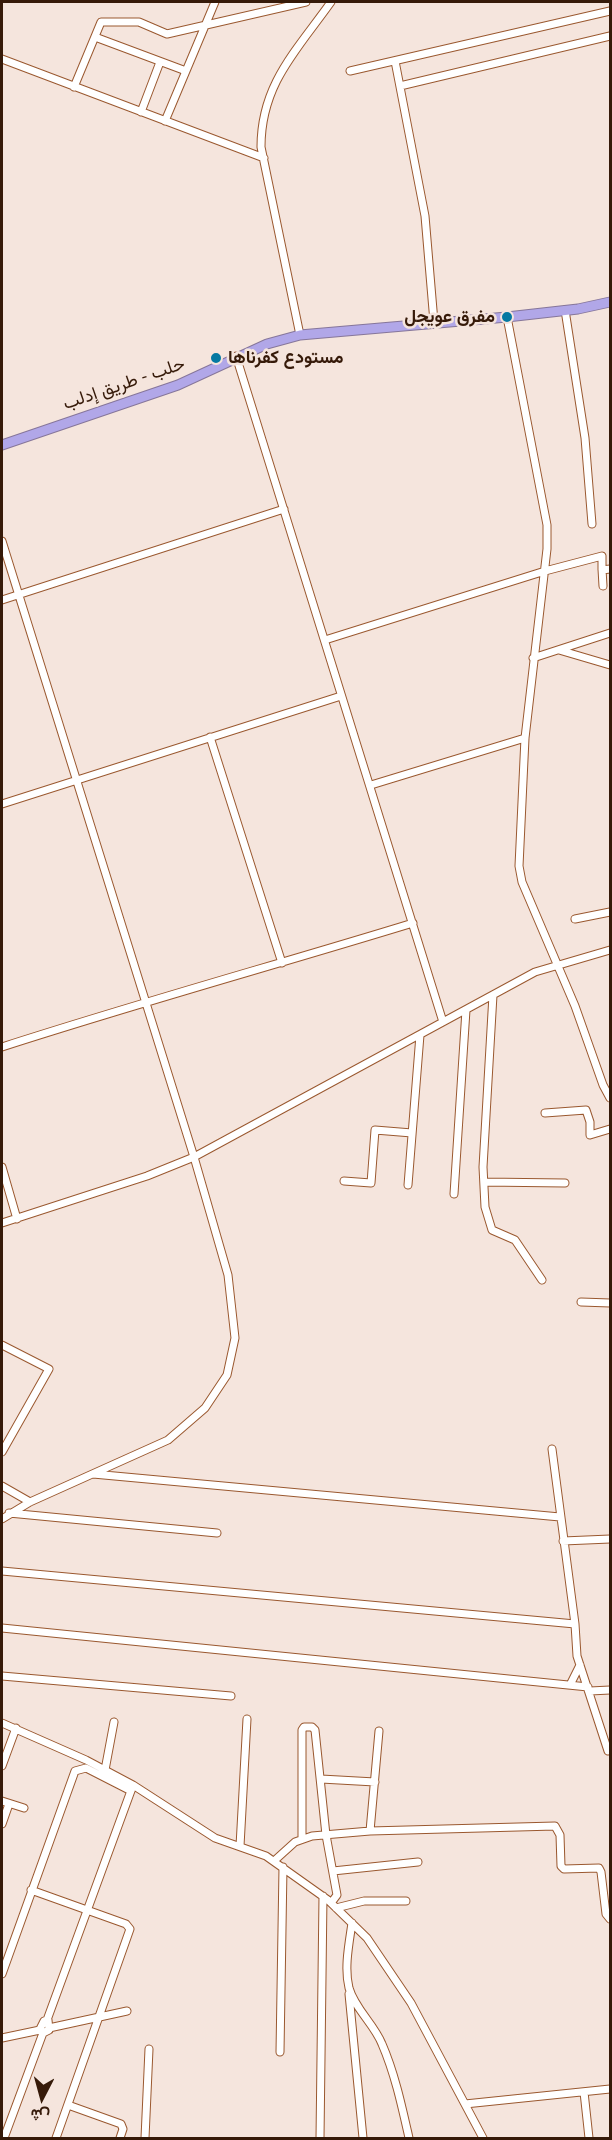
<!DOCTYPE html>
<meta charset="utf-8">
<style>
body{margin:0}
#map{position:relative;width:612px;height:2140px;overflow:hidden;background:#f5e5dd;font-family:"Noto Sans",Vazirmatn,sans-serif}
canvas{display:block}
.frame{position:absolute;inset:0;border:3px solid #361a09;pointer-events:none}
.north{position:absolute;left:12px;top:2068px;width:60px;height:60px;-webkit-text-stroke:4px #f5e5dd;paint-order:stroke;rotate:186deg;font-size:16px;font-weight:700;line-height:24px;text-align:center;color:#361a09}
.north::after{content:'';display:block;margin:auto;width:21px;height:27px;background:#361a09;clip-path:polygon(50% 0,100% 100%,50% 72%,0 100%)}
</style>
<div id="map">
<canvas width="612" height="2140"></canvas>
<div class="frame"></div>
<div class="north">ش</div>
</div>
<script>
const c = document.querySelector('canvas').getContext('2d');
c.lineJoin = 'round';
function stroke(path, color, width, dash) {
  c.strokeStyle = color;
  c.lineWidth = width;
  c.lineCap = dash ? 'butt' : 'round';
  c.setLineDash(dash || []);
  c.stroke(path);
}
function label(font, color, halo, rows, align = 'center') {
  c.font = font + ' "Noto Sans",Vazirmatn,sans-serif';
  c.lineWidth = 5;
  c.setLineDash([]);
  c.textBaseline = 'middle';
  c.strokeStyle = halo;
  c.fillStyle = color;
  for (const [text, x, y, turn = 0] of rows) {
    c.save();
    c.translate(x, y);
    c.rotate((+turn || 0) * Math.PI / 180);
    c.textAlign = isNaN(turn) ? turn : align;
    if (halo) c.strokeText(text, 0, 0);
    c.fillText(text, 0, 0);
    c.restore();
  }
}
const minor = new Path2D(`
 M 95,37 L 186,71
 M 2,59 L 264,158
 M 395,61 L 425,216 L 434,322
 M 350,71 L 610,11
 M 400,86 L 610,36
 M 74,87 L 101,22 L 139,22 L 167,34 L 306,2
 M 141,112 L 160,62
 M 165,121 L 215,2
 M 565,310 L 585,438 L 592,524
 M 507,317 L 547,525 L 547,549 L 525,738 L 519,866 L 522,882 L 575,1006 L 603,1085 L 610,1098
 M 300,335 L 261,147 C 261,84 297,50 331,2
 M 236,356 L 443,1022
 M 2,541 L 194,1157 L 228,1275 L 235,1338 L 227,1375 L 205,1408 L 168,1440 L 30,1502 L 2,1519
 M 602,569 L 603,586
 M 2,600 L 284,509
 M 325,640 L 545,571 L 602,556 L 602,570 L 610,569
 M 559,650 L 610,665
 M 533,658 L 610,633
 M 210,737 L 282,963
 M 371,785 L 525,738
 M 2,804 L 341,696
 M 575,919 L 610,912
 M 493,995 L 483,1167 L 485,1207 L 492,1230 L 515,1240 L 542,1280
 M 2,1047 C 138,1003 276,965 413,923
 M 545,1113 L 586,1110 L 590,1122 L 590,1135 L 610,1129
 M 2,1167 L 17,1219
 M 344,1181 L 371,1183 L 375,1130 L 412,1133
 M 484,1182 L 565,1183
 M 408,1185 L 420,1035
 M 454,1194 L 466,1010
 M 2,1223 L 147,1176 L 194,1157 L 535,972 L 610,950
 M 581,1302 L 610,1303
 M 2,1345 L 49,1369 L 2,1452
 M 552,1449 L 575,1624 L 577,1656 L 608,1751
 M 93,1474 L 560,1517
 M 2,1486 L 30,1502
 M 9,1513 L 217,1533
 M 563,1541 L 610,1539
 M 2,1571 L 575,1624
 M 2,1628 L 588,1687
 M 2,1676 L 231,1696
 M 570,1685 L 580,1665
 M 590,1691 L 610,1690
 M 2,1723 L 86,1760 L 133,1785 L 215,1838 L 266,1856 L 328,1900 L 367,1938 L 411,2003 L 483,2138
 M 2,1766 L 16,1728
 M 105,1770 L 114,1722
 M 321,1779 L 375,1782
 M 2,1801 L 24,1808
 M 2,1824 L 9,1804
 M 370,1831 L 379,1731
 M 302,1839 L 302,1730 L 304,1727 L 312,1727 L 315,1730 L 326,1835 L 337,1895 L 331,1903
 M 240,1846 L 247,1719
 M 274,1861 L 295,1842 L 312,1836 L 370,1831 L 555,1826 L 560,1835 L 561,1866 L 564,1869 L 599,1868 L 601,1872 L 606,1914 L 610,1919
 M 333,1871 L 418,1862
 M 31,1890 L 126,1924 L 130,1929 L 56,2138
 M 336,1908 L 364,1901 L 406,1901
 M 352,1923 C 349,1944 344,1968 349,1988 C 355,2009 374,2024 382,2044 C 395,2074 402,2107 409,2138
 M 2,1974 L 75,1771 L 86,1768 L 131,1791
 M 349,1994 L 363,2138
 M 47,2020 L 132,1788
 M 49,2028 L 127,2011
 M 2,2038 L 40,2030
 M 280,2052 L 283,1867
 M 584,2092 L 589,2138
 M 465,2104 L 610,2089
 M 68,2105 L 121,2124 L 123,2129 L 120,2138
 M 4,2138 L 43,2033 L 40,2029 L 44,2021 L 48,2020 L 49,2030 L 43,2033
 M 145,2138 L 149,2049
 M 320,2138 L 323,1896`);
const highway = new Path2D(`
 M 2,445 L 178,385 L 267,344 L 300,335 L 507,317 L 578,309 L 610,302`);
const markers = [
 [507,317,6,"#0579a2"],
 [216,358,6,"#0579a2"]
];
const poiNames = [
 ["مفرق عويجل",495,317],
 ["مستودع كفرناها",228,358,"left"]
];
const streetNames = [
 ["حلب - طريق إدلب",124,384,-19]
];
stroke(minor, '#9a582f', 9);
stroke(highway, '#86769a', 11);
stroke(minor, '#fff', 7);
stroke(highway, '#b1a7e8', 9);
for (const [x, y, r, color] of markers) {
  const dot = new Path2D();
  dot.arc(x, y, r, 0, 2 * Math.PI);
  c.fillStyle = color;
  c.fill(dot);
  stroke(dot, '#f5e5dd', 2);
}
label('bold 18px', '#361a09', '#f5e5dd', poiNames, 'right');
label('18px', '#361a09', '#f5e5dd', streetNames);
</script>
